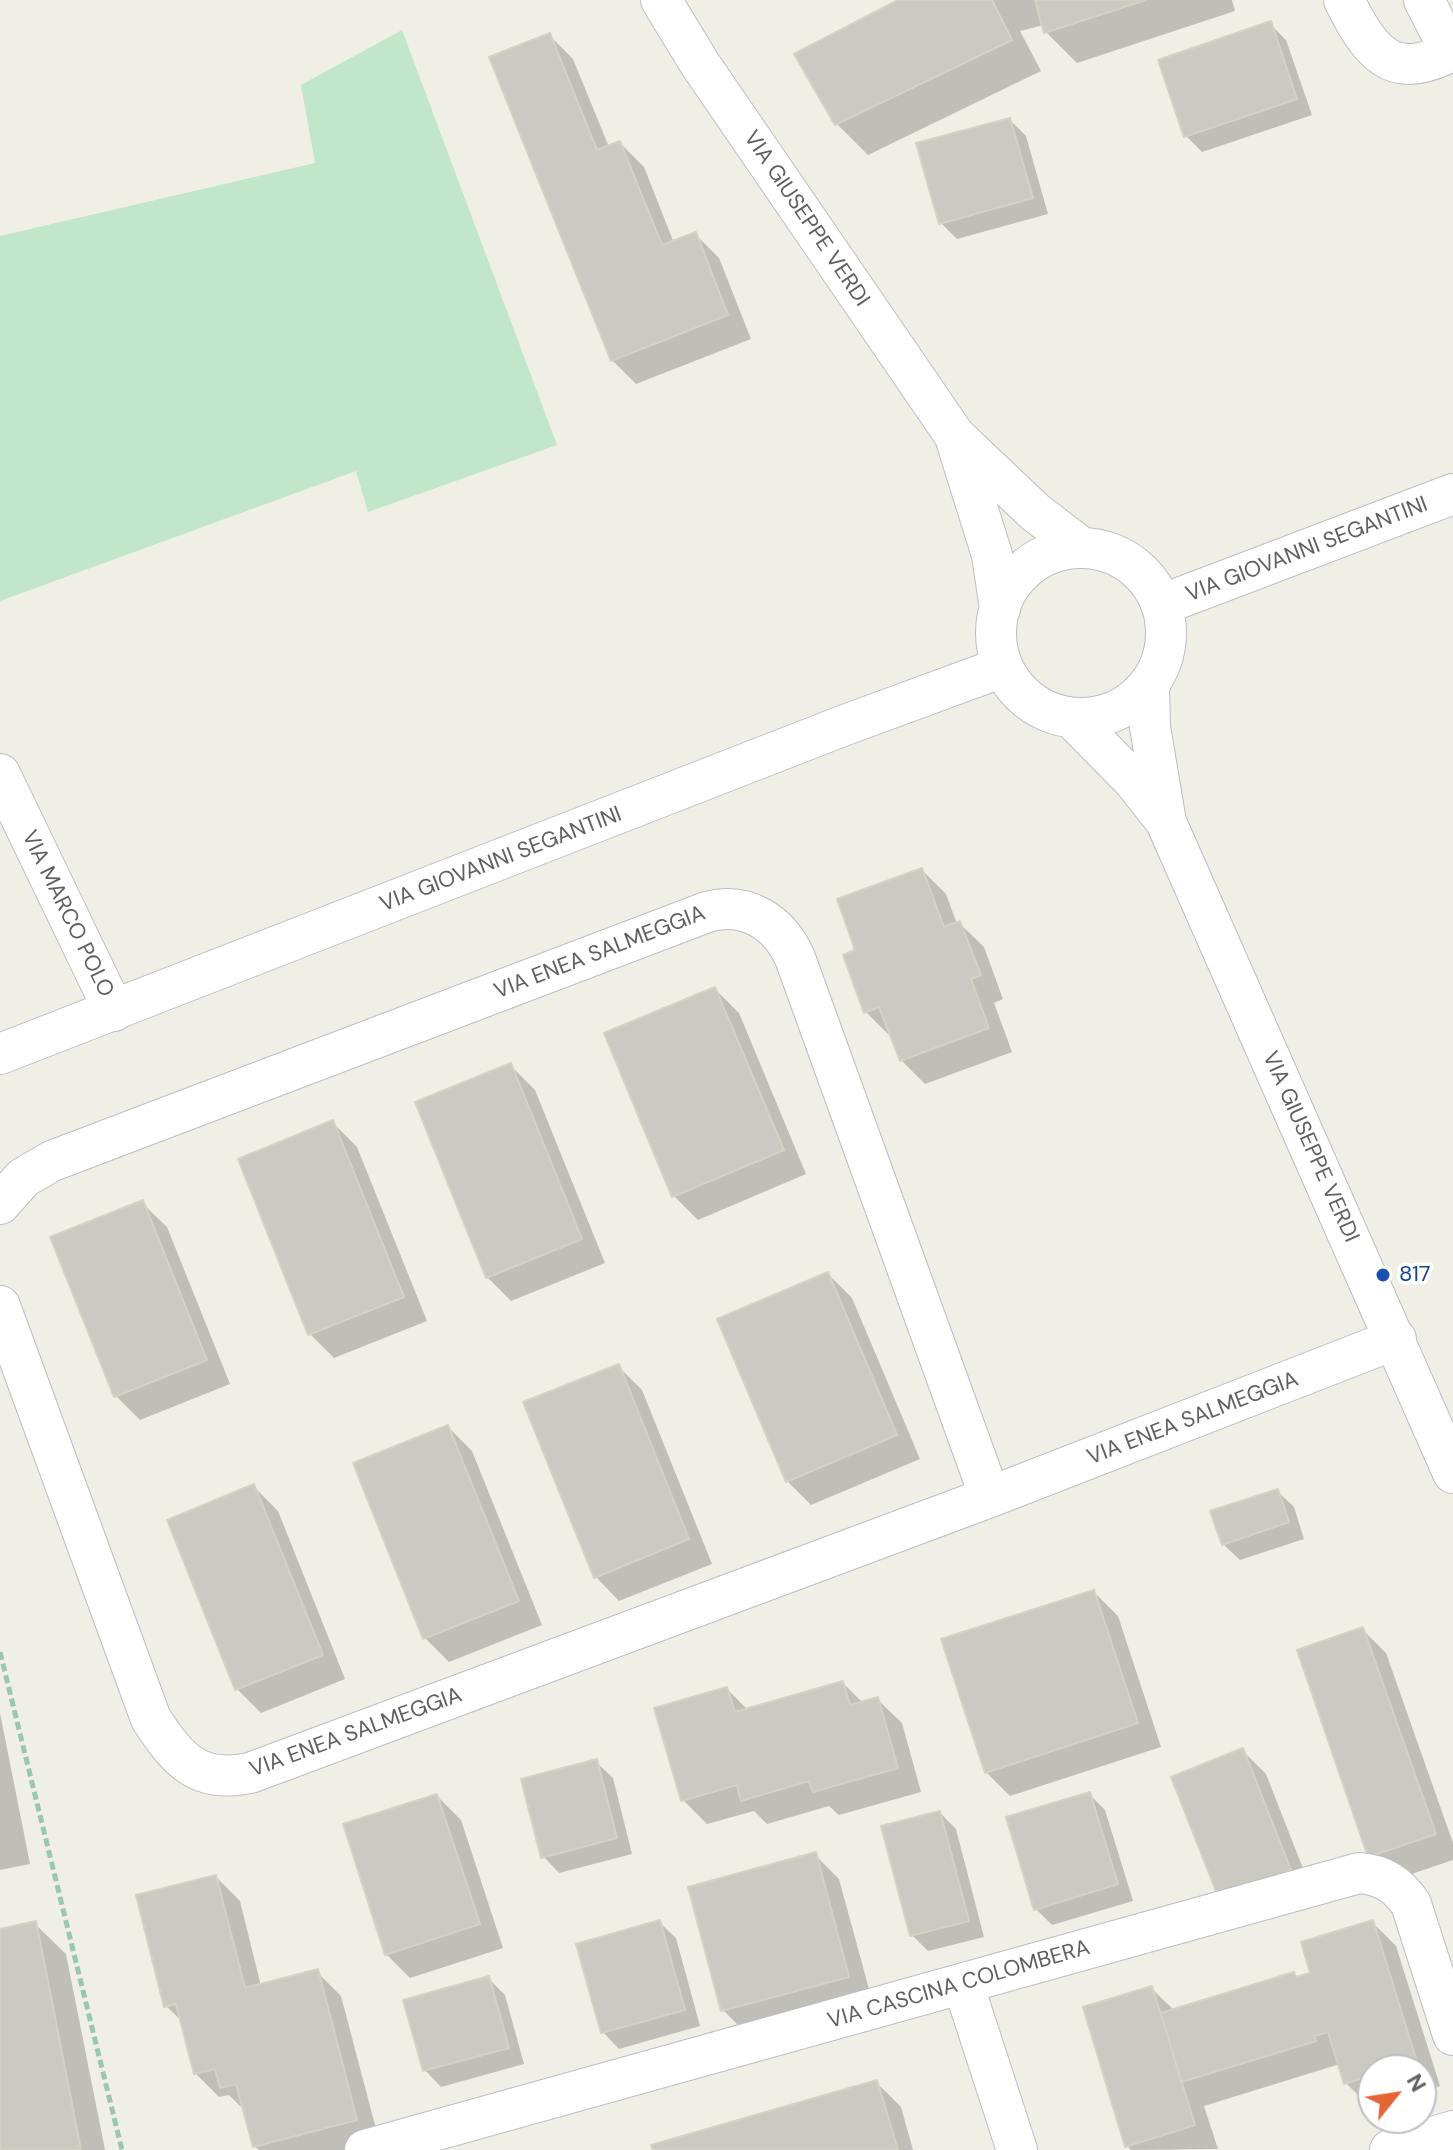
<!DOCTYPE html>
<style>
body{margin:0}
#map{position:relative;width:1453px;height:2150px;overflow:hidden;background:#efefe5;font-family:"DM Sans",sans-serif}
canvas{display:block}
.north{position:absolute;left:1357px;top:2054px;width:80px;height:80px;box-sizing:border-box;background:#fff;border:2px solid #bebfc1;border-radius:50%;rotate:60deg;font-size:22px;font-weight:700;line-height:32px;text-align:center;color:#5d5f65}
.north::after{content:'';display:block;margin:auto;width:28px;height:36px;background:#e66534;clip-path:polygon(50% 0,100% 100%,50% 72%,0 100%)}
</style>
<div id="map">
<canvas width="1453" height="2150"></canvas>
<div class="north">N</div>
</div>
<script>
const c = document.querySelector('canvas').getContext('2d');
c.lineJoin = 'round';
function fillPath(path, color) {
  c.fillStyle = color;
  c.fill(path, 'evenodd');
}
function stroke(path, color, width, dash) {
  c.strokeStyle = color;
  c.lineWidth = width;
  c.lineCap = dash ? 'butt' : 'round';
  c.setLineDash(dash || []);
  c.stroke(path);
}
function label(font, color, halo, rows, align = 'center') {
  c.font = font + ' "DM Sans",sans-serif';
  c.lineWidth = 7;
  c.setLineDash([]);
  c.textBaseline = 'middle';
  c.strokeStyle = halo;
  c.fillStyle = color;
  for (const [text, x, y, turn = 0] of rows) {
    c.save();
    c.translate(x, y);
    c.rotate((+turn || 0) * Math.PI / 180);
    c.textAlign = isNaN(turn) ? turn : align;
    if (halo) c.strokeText(text, 0, 0);
    c.fillText(text, 0, 0);
    c.restore();
  }
}
const green = new Path2D(`
 M 402,30 L 557,445 L 368,512 L 356,471 L 0,601 L 0,236 L 315,163 L 301,85 Z`);
const shadow = new Path2D(`
 M 903,0 L 1232,0 L 1235,11 L 1077,63 L 1046,32 L 1044,25 L 1020,31 L 1041,71 L 868,155 L 837,124 Z
 M 1270,24 L 1286,40 L 1312,115 L 1202,152 L 1186,136 Z
 M 549,35 L 573,59 L 609,147 L 620,143 L 644,167 L 674,243 L 695,234 L 719,258 L 751,339 L 636,384 L 612,360 Z
 M 1010,120 L 1026,136 L 1048,214 L 957,239 L 941,223 Z
 M 922,870 L 946,894 L 957,924 L 959,923 L 984,947 L 1003,999 L 994,1003 L 1012,1052 L 925,1084 L 901,1060 L 890,1036 L 866,1012 L 858,951 Z
 M 715,989 L 739,1013 L 806,1174 L 698,1220 L 674,1196 Z
 M 511,1066 L 535,1090 L 605,1263 L 511,1301 L 487,1277 Z
 M 333,1123 L 357,1147 L 427,1321 L 334,1358 L 310,1334 Z
 M 142,1203 L 167,1227 L 230,1384 L 140,1420 L 116,1396 Z
 M 828,1274 L 852,1298 L 920,1459 L 811,1505 L 787,1481 Z
 M 618,1366 L 642,1390 L 712,1564 L 619,1601 L 595,1576 Z
 M 448,1427 L 472,1451 L 542,1625 L 449,1662 L 425,1638 Z
 M 254,1487 L 278,1511 L 345,1679 L 261,1713 L 237,1689 Z
 M 1277,1491 L 1294,1507 L 1304,1539 L 1240,1560 L 1223,1544 Z
 M 1094,1592 L 1118,1616 L 1161,1747 L 1010,1796 L 986,1772 Z
 M 1362,1629 L 1386,1653 L 1453,1843 L 1453,1860 L 1394,1880 L 1370,1856 Z
 M 843,1683 L 863,1703 L 877,1699 L 902,1723 L 921,1792 L 839,1815 L 829,1806 L 767,1824 L 754,1811 L 707,1824 L 683,1800 L 727,1689 L 748,1710 Z
 M 0,1713 L 30,1864 L 0,1870 Z
 M 1242,1750 L 1266,1774 L 1313,1894 L 1221,1898 Z
 M 596,1762 L 613,1778 L 632,1854 L 559,1873 L 543,1856 Z
 M 1089,1794 L 1105,1810 L 1133,1901 L 1052,1925 L 1036,1909 Z
 M 437,1796 L 461,1820 L 503,1948 L 410,1978 L 386,1954 Z
 M 940,1813 L 956,1829 L 984,1937 L 928,1951 L 912,1935 Z
 M 815,1855 L 839,1879 L 872,2000 L 747,2034 L 723,2010 Z
 M 216,1877 L 240,1901 L 261,1986 L 317,1972 L 341,1996 L 380,2144 L 357,2150 L 259,2150 L 254,2146 L 245,2111 L 229,2095 L 219,2097 L 195,2073 L 182,2021 L 166,2006 Z
 M 659,1922 L 676,1938 L 700,2026 L 619,2049 L 603,2032 Z
 M 1372,1922 L 1396,1946 L 1440,2086 L 1421,2091 L 1421,2070 L 1373,2070 L 1373,2106 L 1370,2107 L 1346,2083 L 1340,2064 L 1204,2106 L 1218,2149 L 1131,2150 L 1127,2146 L 1151,1988 L 1175,2011 L 1294,1975 L 1298,1979 L 1313,1974 Z
 M 35,1924 L 66,1954 L 105,2150 L 0,2150 L 0,1931 Z
 M 489,1979 L 505,1995 L 524,2064 L 441,2087 L 425,2070 Z
 M 877,2083 L 901,2107 L 913,2150 L 655,2150 Z`);
const building = new Path2D(`
 M 898,0 L 992,0 L 1012,40 L 835,125 L 794,54 Z
 M 1035,0 L 1146,0 L 1044,33 Z
 M 1271,21 L 1297,99 L 1184,137 L 1158,60 Z
 M 550,33 L 597,150 L 620,141 L 662,245 L 696,232 L 728,315 L 611,361 L 489,57 Z
 M 1010,118 L 1033,198 L 939,224 L 916,143 Z
 M 922,868 L 944,927 L 960,921 L 981,975 L 971,979 L 989,1028 L 900,1061 L 879,1007 L 864,1013 L 843,955 L 855,950 L 837,899 Z
 M 715,987 L 784,1150 L 672,1197 L 604,1033 Z
 M 511,1063 L 582,1239 L 486,1278 L 415,1102 Z
 M 333,1120 L 404,1297 L 308,1335 L 238,1159 Z
 M 143,1200 L 207,1360 L 114,1397 L 50,1237 Z
 M 828,1272 L 897,1435 L 786,1482 L 717,1319 Z
 M 619,1364 L 689,1539 L 594,1578 L 523,1402 Z
 M 448,1425 L 519,1601 L 423,1639 L 353,1463 Z
 M 254,1484 L 323,1655 L 235,1690 L 167,1520 Z
 M 1278,1489 L 1289,1522 L 1222,1545 L 1210,1511 Z
 M 1094,1590 L 1138,1723 L 985,1773 L 941,1639 Z
 M 1363,1627 L 1436,1834 L 1368,1857 L 1297,1650 Z
 M 843,1681 L 850,1705 L 878,1697 L 898,1768 L 813,1792 L 809,1781 L 741,1801 L 737,1785 L 681,1801 L 654,1708 L 727,1687 L 735,1712 Z
 M 1243,1748 L 1291,1870 L 1219,1899 L 1171,1777 Z
 M 597,1759 L 617,1838 L 541,1858 L 521,1779 Z
 M 1090,1792 L 1118,1884 L 1034,1910 L 1006,1817 Z
 M 437,1794 L 480,1924 L 385,1955 L 343,1824 Z
 M 940,1811 L 969,1921 L 910,1936 L 881,1826 Z
 M 816,1852 L 849,1977 L 721,2011 L 688,1887 Z
 M 216,1875 L 245,1988 L 318,1969 L 357,2120 L 253,2147 L 236,2084 L 220,2088 L 215,2069 L 194,2074 L 176,2004 L 164,2007 L 136,1895 Z
 M 660,1920 L 685,2010 L 601,2033 L 576,1944 Z
 M 1373,1920 L 1417,2062 L 1390,2070 L 1373,2070 L 1373,2075 L 1344,2084 L 1328,2032 L 1314,2036 L 1316,2041 L 1181,2082 L 1161,2013 L 1294,1972 L 1296,1977 L 1310,1973 L 1301,1942 Z
 M 36,1921 L 81,2150 L 0,2150 L 0,1929 Z
 M 489,1976 L 509,2048 L 423,2071 L 403,2000 Z
 M 1152,1986 L 1195,2125 L 1125,2147 L 1083,2007 Z
 M 877,2080 L 898,2150 L 653,2150 L 651,2145 Z`);
const path = new Path2D(`
 M 0,1652 L 122,2150`);
const minor = new Path2D(`
 M 661,0 L 700,64 L 955,436 L 1035,512 L 1082,548
 M 1344,0 C 1370,52 1392,84 1453,50
 M 1424,0 L 1450,51
 M 956,440 L 992,555 L 1000,609
 M996 633a85 85 0 1 1 170 0a85 85 0 1 1-170 0Z
 M 1161,605 L 1453,494
 M 1149,686 L 1150,727 L 1166,822 L 1453,1473
 M 1072,718 L 1133,780 L 1164,819
 M 0,774 L 114,1011
 M 0,1054 L 845,725 L 1003,667
 M 0,1204 L 23,1178 L 52,1161 L 707,912 C 746,901 779,922 795,958 L 990,1497
 M 0,1306 L 151,1719 C 178,1760 198,1784 250,1773 L 990,1497 L 1396,1339
 M 963,1984 L 1017,2150
 M 365,2150 L 1359,1873 C 1383,1875 1397,1884 1411,1904 L 1453,2035
 M 1390,2150 L 1453,2131`);
const markers = [
 [1383,1275,8,"#1a4fb4"]
];
const streetNames = [
 ["VIA GIUSEPPE VERDI",806,219,56],
 ["VIA GIOVANNI SEGANTINI",1307,550,-21],
 ["VIA GIOVANNI SEGANTINI",501,860,-21],
 ["VIA MARCO POLO",67,914,64],
 ["VIA ENEA SALMEGGIA",600,953,-21],
 ["VIA GIUSEPPE VERDI",1310,1147,66],
 ["VIA ENEA SALMEGGIA",1193,1419,-21],
 ["VIA ENEA SALMEGGIA",356,1733,-20],
 ["VIA CASCINA COLOMBERA",959,1985,-16]
];
const transitNames = [
 ["817",1399,1275]
];
fillPath(green, '#c2e6c9');
fillPath(shadow, '#0003');
fillPath(building, '#cac9c2');
stroke(building, '#d3d2c3', 2);
stroke(minor, '#bcbdc3', 42);
stroke(path, '#9bc6b0', 5, [8, 4]);
stroke(minor, '#fff', 40);
for (const [x, y, r, color] of markers) {
  const dot = new Path2D();
  dot.arc(x, y, r, 0, 2 * Math.PI);
  c.fillStyle = color;
  c.fill(dot);
  stroke(dot, '#fff', 3);
}
label('22px', '#5d5f65', '#fff', streetNames);
label('22px', '#164399', '#fff', transitNames, 'left');
</script>
